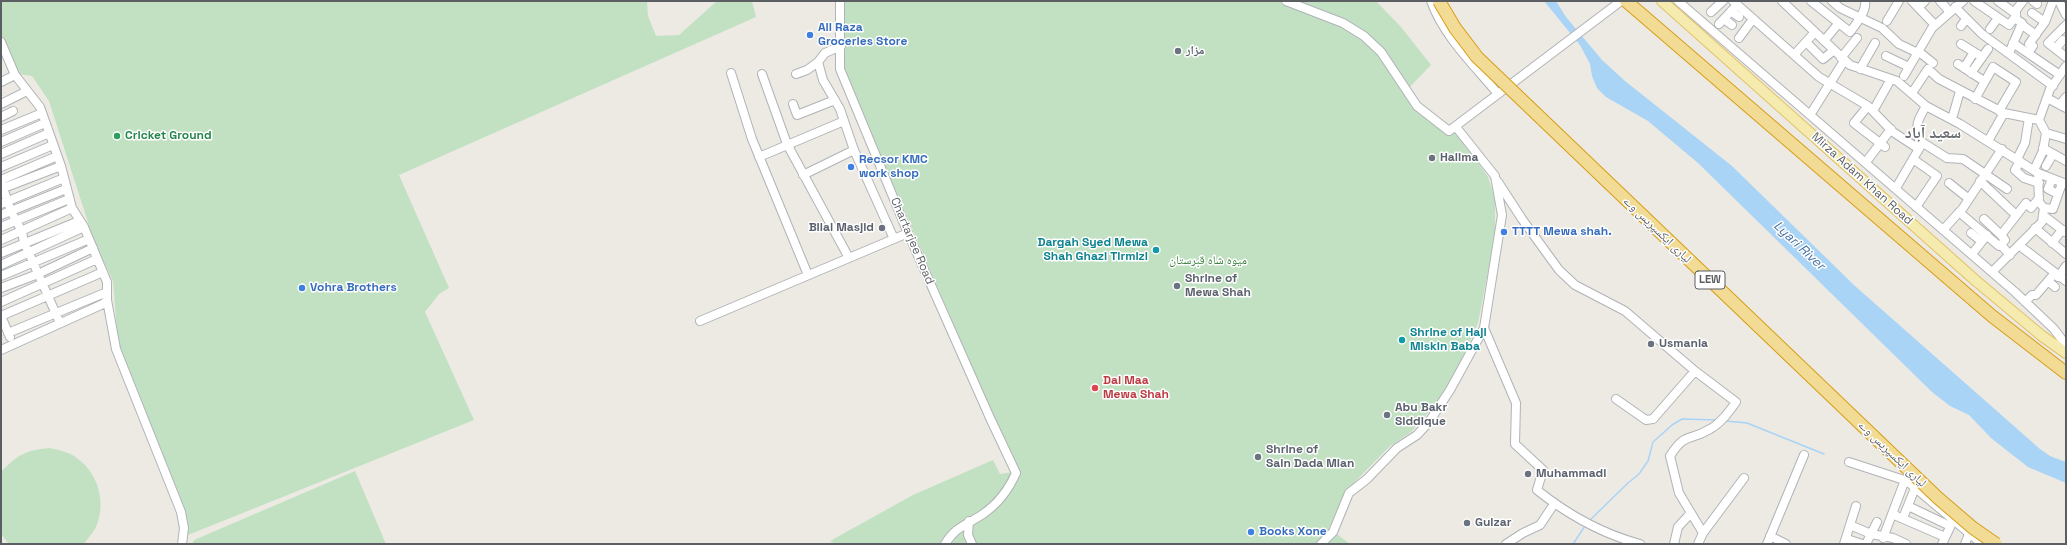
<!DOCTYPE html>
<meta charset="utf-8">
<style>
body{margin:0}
#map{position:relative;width:2067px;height:545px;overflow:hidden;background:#eceae3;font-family:"Space Grotesk",sans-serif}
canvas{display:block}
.frame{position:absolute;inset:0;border:2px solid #5b5e62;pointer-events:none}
</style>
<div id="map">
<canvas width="2067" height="545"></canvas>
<div class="frame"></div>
</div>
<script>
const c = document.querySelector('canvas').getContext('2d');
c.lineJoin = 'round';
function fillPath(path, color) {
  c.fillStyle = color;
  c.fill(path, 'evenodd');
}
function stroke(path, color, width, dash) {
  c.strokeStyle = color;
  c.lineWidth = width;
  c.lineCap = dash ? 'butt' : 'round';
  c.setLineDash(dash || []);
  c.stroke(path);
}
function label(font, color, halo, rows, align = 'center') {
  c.font = font + ' "Space Grotesk","Noto Naskh Arabic",sans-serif';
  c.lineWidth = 3;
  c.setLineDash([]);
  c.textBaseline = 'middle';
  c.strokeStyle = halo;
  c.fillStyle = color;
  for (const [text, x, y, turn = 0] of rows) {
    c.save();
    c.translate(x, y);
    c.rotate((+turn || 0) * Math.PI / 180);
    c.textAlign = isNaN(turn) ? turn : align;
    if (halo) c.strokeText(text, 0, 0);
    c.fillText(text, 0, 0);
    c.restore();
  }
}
const green = new Path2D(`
 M 1,1 L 647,1 L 648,16 L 656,36 L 679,35 L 717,1 L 752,1 L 756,17 L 399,175 L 449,288 L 439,294 L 425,312 L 474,420 L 188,535 L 187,519 L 181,499 L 118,344 L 113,281 L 93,238 L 49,101 L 32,76 L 18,74 L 1,35 Z
 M 842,1 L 1376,1 L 1401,27 L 1431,65 L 1404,93 L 1446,134 L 1455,130 L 1488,177 L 1495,199 L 1495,236 L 1478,323 L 1448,390 L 1411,432 L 1389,447 L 1345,492 L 1329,528 L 1350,544 L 835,544 L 830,541 L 913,495 L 993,460 L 1000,474 L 1013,472 L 1008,450 L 845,73 Z
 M 49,448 C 59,450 70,452 78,459 C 99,474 107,505 95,529 C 92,534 87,539 84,544 L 9,544 L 1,534 L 1,472 C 17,455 26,450 49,448 Z
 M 355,471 L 386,544 L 192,544 L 194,540 Z`);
const water = new Path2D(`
 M 1544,1 L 1556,1 L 1566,17 L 1602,60 L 1625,81 L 1732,166 L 1855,286 L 2040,449 L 2050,456 L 2066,462 L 2066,483 L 2028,467 L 1991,438 L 1969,415 L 1950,406 L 1932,392 L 1698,163 L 1648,121 L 1606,97 L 1597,88 L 1592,76 L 1590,64 L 1580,45 Z`);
const stream = new Path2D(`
 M 1726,421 L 1747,423 L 1824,454
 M 1591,519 L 1628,483 L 1639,474 L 1648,461 L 1653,442 L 1672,425 L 1682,419 L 1718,420
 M 1573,544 L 1585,526`);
const minor = new Path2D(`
 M 840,1 L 840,69 L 908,233 L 990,418 L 1016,473 C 1009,489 999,503 983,514 C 967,525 956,526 945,544
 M 1286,1 L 1343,23 L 1364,36 L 1381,52 L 1417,106 L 1449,131 L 1621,1
 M 1431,1 C 1444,37 1474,65 1498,94
 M 1678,1 L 2015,292 L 2054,329 L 2066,345 L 2064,351 L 2066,353
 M 1733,1 L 1819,77 L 1868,106 L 1893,132 L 1919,149
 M 1782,1 L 1850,65 L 1897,81 L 1926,106 L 1960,124 L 2038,173 L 2066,184
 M 1811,1 L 1850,32 C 1856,24 1867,11 1865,1
 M 1832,1 L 1840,8 L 1882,28 L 1899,44 L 1918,53
 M 1912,1 L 1935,25
 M 1940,1 L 1950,12
 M 1974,1 L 2009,25 L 2016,16
 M 1998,1 L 2016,14
 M 2033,1 L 2037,4
 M 2059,1 L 2066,15
 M 1919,7 L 1925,1
 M 1955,7 L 1982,34 L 2053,86
 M 1731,11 L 1739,17
 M 1711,12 L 1723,1
 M 2032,13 L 2045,22
 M 1724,19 L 1732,25
 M 1887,21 L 1899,1
 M 1719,24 L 1737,5
 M 2021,24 L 2036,35
 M 2066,25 L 2048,43 L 2066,57
 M 1961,26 L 1966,19
 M 1990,29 L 1998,18
 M 1739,38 L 1753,19
 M 1824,41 L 1838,24
 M 1,42 L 15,75 L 40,107 L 61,166 L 72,208 L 84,227 L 107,282 L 107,300 L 103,304 L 1,350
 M 1806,42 L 1823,59 L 1833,51
 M 2013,43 L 2060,75
 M 1961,44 L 1982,57
 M 841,46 L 825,53 L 818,62 L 823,80 L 840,109 L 854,150 L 894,239
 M 2056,48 L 2063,40
 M 1918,51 L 1933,63
 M 2009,53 L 2022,23 L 2016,19 L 2016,10 L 2023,1
 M 2028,53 L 2033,46 L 2029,44 L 2045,22 L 2053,1
 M 1794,55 L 1815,32
 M 1886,56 L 1909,67
 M 1841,58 L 1857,38
 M 1958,64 L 1984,81
 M 1964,68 L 1974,52
 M 1860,69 L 1875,43
 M 731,73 L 752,139 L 808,275
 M 1971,73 L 1988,49
 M 762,74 L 787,144 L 849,258
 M 796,74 L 807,70 L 818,62
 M 1904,76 L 1932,28 L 1963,1
 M 1,82 L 15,75
 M 1912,93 L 1928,69 L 1939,79 L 2004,113
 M 2047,98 L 2066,108
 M 1975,99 L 1993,67 L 2016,82 L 1999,111
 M 1,104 L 27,91
 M 793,104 L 797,115 L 835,100
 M 2060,105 L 2066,97
 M 1868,106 L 1854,123 L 1885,147
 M 1873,111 L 1891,79
 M 1810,115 L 1844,61
 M 1,117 L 13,111
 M 1952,119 L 1960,91
 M 1456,127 L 1495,176 L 1502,215 L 1484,328 L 1516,403 L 1515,444 L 1543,470 L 1537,490 C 1567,514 1603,534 1640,544
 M 1,130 L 42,113
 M 2046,133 L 2066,139
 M 1920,141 L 1947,158 L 1963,159 L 2007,189
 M 1988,141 L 2004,113 L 2039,120
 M 1,142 L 45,123
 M 2043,148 L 2066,161
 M 1,154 L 49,133
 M 759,157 L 844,121
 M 1913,159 L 1937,176 L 1916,207
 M 2017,159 L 2025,143 L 2029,118
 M 2020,161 L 2015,170 L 2024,178 L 2039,183
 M 1866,162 L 1891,129
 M 2046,166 L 2053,154
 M 1,167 L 53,145
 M 2034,170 L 2043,151 L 2046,133 L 2039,120 L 2050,89 L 2066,66
 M 803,175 L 854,150
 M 2052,179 L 2048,189 L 2058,194
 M 1,180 L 57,156
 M 1980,181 L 2016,215
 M 1,182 L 11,211 L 22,232 L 24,242 L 60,323
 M 1498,182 L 1522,219 L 1559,270 L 1575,285 L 1625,311 L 1695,371 L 1736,402 C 1729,412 1721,423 1710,429 C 1689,442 1686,431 1670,456 L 1679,493 L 1703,533
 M 1949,183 L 1969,199
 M 1896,188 L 1920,147 C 1918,124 1913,128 1926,106
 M 1,189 L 61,166
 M 1,204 L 64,178
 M 2044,208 L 2053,209 L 2062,183
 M 1959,212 L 1999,246 L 2001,245 L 2010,255
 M 1,215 L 66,189
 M 2043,215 L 2065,232 L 2066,230
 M 1984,219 L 2001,235
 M 1,227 L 69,199
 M 2035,228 L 2066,254
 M 1943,230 L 1963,208 L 2002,149
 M 1971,233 L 1981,241
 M 1,240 L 72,208
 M 2052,243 L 2062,230
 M 2001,245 L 2005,240 L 2001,235 L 2026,203 L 2031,208 L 2039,198
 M 2020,246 L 2066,281
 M 1,253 L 79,221
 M 1972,254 L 1987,235
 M 1,265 L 84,227
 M 1992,272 L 2042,222 L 2044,208 L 2039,202 L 2038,173
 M 1,276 L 89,239
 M 2058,277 L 2066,266
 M 2048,281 L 2055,287
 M 1,288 L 38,274 L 93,248
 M 107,300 L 116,349 L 181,512 L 184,528 L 182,544
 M 1,302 L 97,259
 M 2025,302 L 2032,295 L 2036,295 L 2054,274
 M 1,316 L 103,272
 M 1,316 L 10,337
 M 700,321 L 908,233
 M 8,333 L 107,292
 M 1616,399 L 1646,420 L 1653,419 L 1695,371
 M 1849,462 L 1907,481 L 1982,544
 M 1908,506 L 1950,526
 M 1892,514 L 1945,537
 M 1903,518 L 1915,488
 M 969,521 L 968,535 L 972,544
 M 1850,525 L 1871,534 L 1893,538 L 1906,544
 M 1770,536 L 1786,544
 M 1883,538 L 1905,480
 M 1847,539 L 1862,544
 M 1321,544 L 1333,532 L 1349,493 L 1367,479 L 1397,448 L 1417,435 L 1429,422 L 1450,390 L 1484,328
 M 1506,544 L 1523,533 L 1540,525 L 1554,504
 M 1674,544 L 1678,527 L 1690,514
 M 1698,544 L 1703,533 L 1744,478
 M 1767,544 L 1804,455
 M 1844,544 L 1856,506
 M 1866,544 L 1877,522
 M 1942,544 L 1953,521
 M 1965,544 L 1969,534`);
const major = new Path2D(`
 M 1662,1 L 1975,280 L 2042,336 L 2066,353`);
const highway = new Path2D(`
 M 1626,1 L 1992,316 L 2066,373`);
const highwayBridge = new Path2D(`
 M 1439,1 L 1455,28 L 1477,57 L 1938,498 L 1973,528 L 1996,544`);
const markers = [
 [810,35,4,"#3f7fe0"],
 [1178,51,4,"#6b7280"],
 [117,136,4,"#2e9e5b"],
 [1432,158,4,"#6b7280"],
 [851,167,4,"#3f7fe0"],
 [882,228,4,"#6b7280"],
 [1504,232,4,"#3f7fe0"],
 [1156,250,4,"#0f9aa8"],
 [1177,286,4,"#6b7280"],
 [302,288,4,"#3f7fe0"],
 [1402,340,4,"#0f9aa8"],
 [1651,344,4,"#6b7280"],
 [1095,388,4,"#e0444e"],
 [1387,415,4,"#6b7280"],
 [1258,457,4,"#6b7280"],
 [1528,474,4,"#6b7280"],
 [1467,523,4,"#6b7280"],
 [1251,532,4,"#3f7fe0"]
];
const shields = [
 [1710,280,30]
];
const shieldNames = [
 ["LEW",1710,280]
];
const shopNames = [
 ["Ali Raza",818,28],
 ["Groceries Store",818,42],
 ["Recsor KMC",859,160],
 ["work shop",859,174],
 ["TTTT Mewa shah.",1512,232],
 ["Vohra Brothers",310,288],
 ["Books Xone",1259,532]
];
const worshipNames = [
 ["مزار",1186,51],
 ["Halima",1440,158],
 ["Bilal Masjid",874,228,"right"],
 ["Shrine of",1185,279],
 ["Mewa Shah",1185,293],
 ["Usmania",1659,344],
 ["Abu Bakr",1395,408],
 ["Siddique",1395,422],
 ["Shrine of",1266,450],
 ["Sain Dada Mian",1266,464],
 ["Muhammadi",1536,474],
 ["Gulzar",1475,523]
];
const leisureNames = [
 ["Cricket Ground",125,136]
];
const streetNames = [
 ["Mirza Adam Khan Road",1862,179,42],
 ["لیاری ایکسپریس وے",1657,230,44],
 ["Chartarjee Road",912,241,67],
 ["لیاری ایکسپریس وے",1892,454,44]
];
const cultureNames = [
 ["Dargah Syed Mewa",1148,243],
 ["Shah Ghazi Tirmizi",1148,257],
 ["Shrine of Haji",1410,333,"left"],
 ["Miskin Baba",1410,347,"left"]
];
const parkNames = [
 ["میوہ شاہ قبرستان",1208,261]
];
const healthNames = [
 ["Dai Maa",1103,381],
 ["Mewa Shah",1103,395]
];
const waterNames = [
 ["Lyari River",1799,246,43]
];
const districtNames = [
 ["سعید آباد",1933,134]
];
fillPath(green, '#c2e1c2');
fillPath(water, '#a9d4f6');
stroke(stream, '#a9d4f6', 1.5);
stroke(minor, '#b0b3b7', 10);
stroke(major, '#e3c166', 12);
stroke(highway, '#d89e17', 14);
stroke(minor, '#fff', 8);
stroke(major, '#f6ebae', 10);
stroke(highway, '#f2db94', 12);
stroke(highwayBridge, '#d89e17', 14, []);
stroke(highwayBridge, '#f2db94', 12);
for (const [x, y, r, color] of markers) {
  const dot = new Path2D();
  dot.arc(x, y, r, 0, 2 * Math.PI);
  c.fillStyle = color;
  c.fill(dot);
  stroke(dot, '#fff', 1.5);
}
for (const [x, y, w] of shields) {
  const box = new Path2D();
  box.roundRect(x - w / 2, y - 9, w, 18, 3);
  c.fillStyle = '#fff';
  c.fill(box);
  stroke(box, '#5b5e62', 1);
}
label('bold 11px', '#5b5e62', null, shieldNames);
label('bold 12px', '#366cbe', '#fff', shopNames, 'left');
label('bold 12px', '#5b616d', '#fff', worshipNames, 'left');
label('bold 12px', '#27864d', '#fff', leisureNames, 'left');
label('12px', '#5b5e62', '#fff', streetNames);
label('bold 12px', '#0d838f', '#fff', cultureNames, 'right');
label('12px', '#3d7f41', '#fff', parkNames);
label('bold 12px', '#be3a42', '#fff', healthNames, 'left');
label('italic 13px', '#4975a6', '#fff', waterNames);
label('bold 16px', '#6c7074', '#fff', districtNames);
</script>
